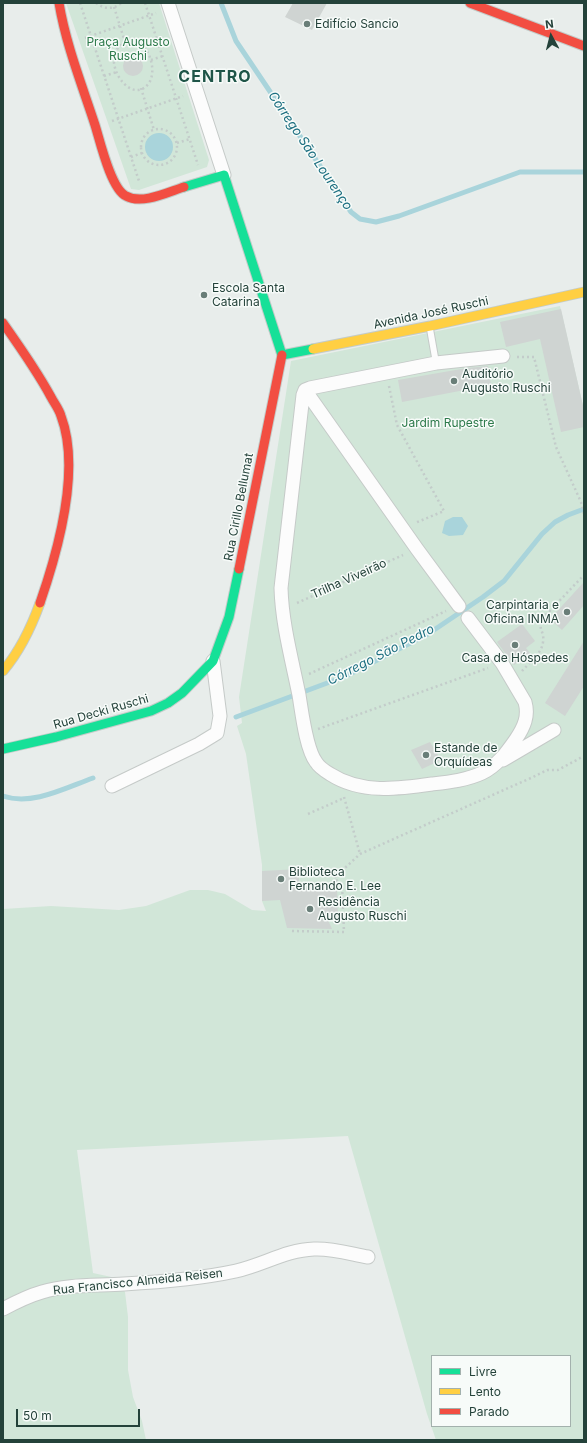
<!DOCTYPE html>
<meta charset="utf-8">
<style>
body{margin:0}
#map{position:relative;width:587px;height:1443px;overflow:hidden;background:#e8edeb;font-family:Inter,sans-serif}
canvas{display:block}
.frame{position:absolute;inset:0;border:4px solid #24423a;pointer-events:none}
.legend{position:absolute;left:431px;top:1355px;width:140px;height:72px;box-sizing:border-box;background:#f7fbf9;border:1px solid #a3b1ad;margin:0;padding:5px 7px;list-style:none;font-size:12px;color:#24423a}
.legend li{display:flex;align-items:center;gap:8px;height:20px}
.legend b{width:20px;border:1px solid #a3b1ad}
.north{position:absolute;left:531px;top:16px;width:40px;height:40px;-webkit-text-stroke:3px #f7fbf9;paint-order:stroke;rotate:353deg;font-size:11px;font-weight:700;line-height:16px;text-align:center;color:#24423a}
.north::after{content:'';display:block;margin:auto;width:14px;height:18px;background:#24423a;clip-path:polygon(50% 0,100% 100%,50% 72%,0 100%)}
.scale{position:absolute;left:16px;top:1409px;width:124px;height:18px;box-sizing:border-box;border:2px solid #24423a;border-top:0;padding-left:5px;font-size:12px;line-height:14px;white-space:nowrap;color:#24423a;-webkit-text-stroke:3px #f7fbf9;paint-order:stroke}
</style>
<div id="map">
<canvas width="587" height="1443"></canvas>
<div class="frame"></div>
<ul class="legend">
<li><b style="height:5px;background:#16e098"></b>Livre</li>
<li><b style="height:5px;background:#ffcf43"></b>Lento</li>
<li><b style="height:5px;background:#f24e42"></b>Parado</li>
</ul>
<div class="north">N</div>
<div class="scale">50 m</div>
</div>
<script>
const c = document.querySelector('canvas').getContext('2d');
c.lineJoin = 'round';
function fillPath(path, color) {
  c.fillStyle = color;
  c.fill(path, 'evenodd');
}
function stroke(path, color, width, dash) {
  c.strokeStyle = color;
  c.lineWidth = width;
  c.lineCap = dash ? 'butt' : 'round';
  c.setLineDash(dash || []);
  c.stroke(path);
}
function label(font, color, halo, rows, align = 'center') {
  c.font = font + ' Inter,sans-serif';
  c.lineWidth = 3;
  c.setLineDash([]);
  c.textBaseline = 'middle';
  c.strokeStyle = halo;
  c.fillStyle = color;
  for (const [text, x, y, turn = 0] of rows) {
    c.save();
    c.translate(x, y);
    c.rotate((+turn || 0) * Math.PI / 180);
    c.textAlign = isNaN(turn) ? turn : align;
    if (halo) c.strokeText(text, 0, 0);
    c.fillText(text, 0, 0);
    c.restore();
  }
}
const green = new Path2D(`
 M 66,3 L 159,3 L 209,160 L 207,167 L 139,190 L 131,189 Z
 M 560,306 L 584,410 L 584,1440 L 436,1440 L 427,1414 L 348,1136 L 77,1150 L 93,1273 L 116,1278 L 125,1292 L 128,1317 L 128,1370 L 133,1397 L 142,1421 L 146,1440 L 3,1440 L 3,909 L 51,906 L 119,910 L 146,906 L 190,890 L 208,890 L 225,894 L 252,910 L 266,911 L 262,901 L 262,865 L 246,754 L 237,726 L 242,723 L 239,697 L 291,361 ZM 432,1356 L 570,1356 L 570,1426 L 432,1426 Z`);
const water = new Path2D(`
 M145 147a14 14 0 1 1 28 0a14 14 0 1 1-28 0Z
 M 453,517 L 462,517 L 468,526 L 463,535 L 449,536 L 442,533 L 445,521 Z`);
const stream = new Path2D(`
 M 221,3 L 236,41 L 351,212 L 360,219 L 376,222 L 399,216 L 520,172 L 584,172
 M 236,717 L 346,676 L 428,634 L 483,597 L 504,581 L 542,534 L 555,522 L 568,515 L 584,509
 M 3,796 C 32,806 65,788 93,778`);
const building = new Path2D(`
 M 293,3 L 327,3 L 312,30 L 285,17 Z
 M123 66a10 10 0 1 1 20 0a10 10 0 1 1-20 0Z
 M 561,309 L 584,410 L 584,427 L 561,432 L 540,339 L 506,347 L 500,322 Z
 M 488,366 L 491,385 L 402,402 L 398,380 L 467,368 Z
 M 584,582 L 584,605 L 562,630 L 550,619 Z
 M 522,624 L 535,641 L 526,648 L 530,653 L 514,665 L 497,642 Z
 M 584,641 L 584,686 L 565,716 L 545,703 Z
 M 430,742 L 441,760 L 422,769 L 411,750 Z
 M 299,869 L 299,888 L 337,886 L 338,917 L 327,918 L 332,929 L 287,928 L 280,900 L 262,901 L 262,871 Z`);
const path = new Path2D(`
 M 80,3 L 139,181
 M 96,3 C 104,9 113,10 121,3
 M 145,3 L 198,165
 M 114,7 L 125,42
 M 85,38 L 156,13
 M 131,41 C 135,42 139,42 142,45 C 151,53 156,72 149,83 C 129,111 92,48 131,41 Z
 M 151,60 L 163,56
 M 104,76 L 117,72
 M 141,88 L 154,130
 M 112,121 L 183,96
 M141 147a18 18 0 1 1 36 0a18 18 0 1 1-36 0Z
 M 177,143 L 190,139
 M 131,157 L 142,153
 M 517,357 L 534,357 L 556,447 L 581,502 L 584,514
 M 389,386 L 397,425 L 444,511 L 415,523
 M 297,603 L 403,555
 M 522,671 C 530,662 542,653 543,642 C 545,630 536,630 544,617 L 584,575
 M 309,674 L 446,611
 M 318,729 L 488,668
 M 344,797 L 360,854
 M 308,814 L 344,798
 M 292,931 L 344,932 L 342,885 L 334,878 L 360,854 L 533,777 L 547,770 L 558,770 L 584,756`);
const lane = new Path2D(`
 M 430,329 L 436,363`);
const street = new Path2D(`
 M 168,3 L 224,175
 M 305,390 L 417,549 L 459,606
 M 468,618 L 502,663 L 525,702 C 529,716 524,727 516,739 C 507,752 497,766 482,773 C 467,780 449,782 432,784 C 397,789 361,794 330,774 C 325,771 319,767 316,762 C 306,749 302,713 299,695 C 292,660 282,624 281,588 L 303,395 L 305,390 L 310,388 L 436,363 L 503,356
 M 503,760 L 554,730
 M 112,786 L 199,744 L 217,733 L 220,716 L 213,661
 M 3,1309 C 16,1302 28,1296 42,1292 C 68,1284 97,1286 124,1284 C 161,1282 199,1279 236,1271 C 263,1265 286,1250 314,1249 C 332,1248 351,1254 368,1257`);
const fast = new Path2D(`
 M 184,187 L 224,175 L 282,355 L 313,349
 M 3,749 L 56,737 L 151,711 L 168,703 L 182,693 L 213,661 L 229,617 L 239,569`);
const slow = new Path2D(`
 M 313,349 L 430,326 L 584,292
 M 3,671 C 20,651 31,628 40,603`);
const jam = new Path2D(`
 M 59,3 C 66,45 82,85 95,125 C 100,141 111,189 126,196 C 142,205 168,192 184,187
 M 470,3 L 584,46
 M 3,323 C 20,347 37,371 51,397 C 54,403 59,409 61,416 C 81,469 58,551 40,603
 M 239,569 L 282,355`);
const markers = [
 [307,24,4,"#697e78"],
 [204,295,4,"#697e78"],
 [454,381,4,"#697e78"],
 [567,612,4,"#697e78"],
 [515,645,4,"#697e78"],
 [426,755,4,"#697e78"],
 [281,879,4,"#697e78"],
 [310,909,4,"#697e78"]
];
const poiNames = [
 ["Edifício Sancio",315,24],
 ["Escola Santa",212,288],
 ["Catarina",212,302],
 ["Auditório",462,374],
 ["Augusto Ruschi",462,388],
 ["Carpintaria e",559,605,"right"],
 ["Oficina INMA",559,619,"right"],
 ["Casa de Hóspedes",515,658,"center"],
 ["Estande de",434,748],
 ["Orquídeas",434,762],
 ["Biblioteca",289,872],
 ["Fernando E. Lee",289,886],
 ["Residência",318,902],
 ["Augusto Ruschi",318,916]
];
const parkNames = [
 ["Praça Augusto",128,42],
 ["Ruschi",128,56],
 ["Jardim Rupestre",448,423]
];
const streetNames = [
 ["Avenida José Ruschi",431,313,-12],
 ["Rua Cirillo Bellumat",239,507,-79],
 ["Trilha Viveirão",349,579,-24],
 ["Rua Decki Ruschi",101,712,-16],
 ["Rua Francisco Almeida Reisen",138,1282,-6]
];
const waterNames = [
 ["Córrego São Lourenço",310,151,56],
 ["Córrego São Pedro",381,655,-27]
];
const districtNames = [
 ["CENTRO",215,77]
];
fillPath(green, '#d1e6d8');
fillPath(water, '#a9d4db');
stroke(stream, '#a9d4db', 5);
fillPath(building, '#cfd4d2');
stroke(lane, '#c5cac8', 8);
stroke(street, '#c5cac8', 15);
stroke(fast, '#c3cbc8', 11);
stroke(slow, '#c3cbc8', 11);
stroke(jam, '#c3cbc8', 11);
stroke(path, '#c3ccca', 2.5, [2, 3]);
stroke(lane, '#fcfcfc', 6);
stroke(street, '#fcfcfc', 13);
stroke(fast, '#16e098', 9);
stroke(slow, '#ffcf43', 9);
stroke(jam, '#f24e42', 9);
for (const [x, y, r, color] of markers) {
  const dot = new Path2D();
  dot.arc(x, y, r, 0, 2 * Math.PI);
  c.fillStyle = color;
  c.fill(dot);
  stroke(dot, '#f7fbf9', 1.5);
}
label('12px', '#24423a', '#f7fbf9', poiNames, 'left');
label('12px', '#2d7a4b', '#f7fbf9', parkNames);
label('12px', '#24423a', '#f7fbf9', streetNames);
label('italic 13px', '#1c6f80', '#f7fbf9', waterNames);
c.letterSpacing = '1px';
label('bold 16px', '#1f5548', '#f7fbf9', districtNames);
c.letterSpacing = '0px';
</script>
